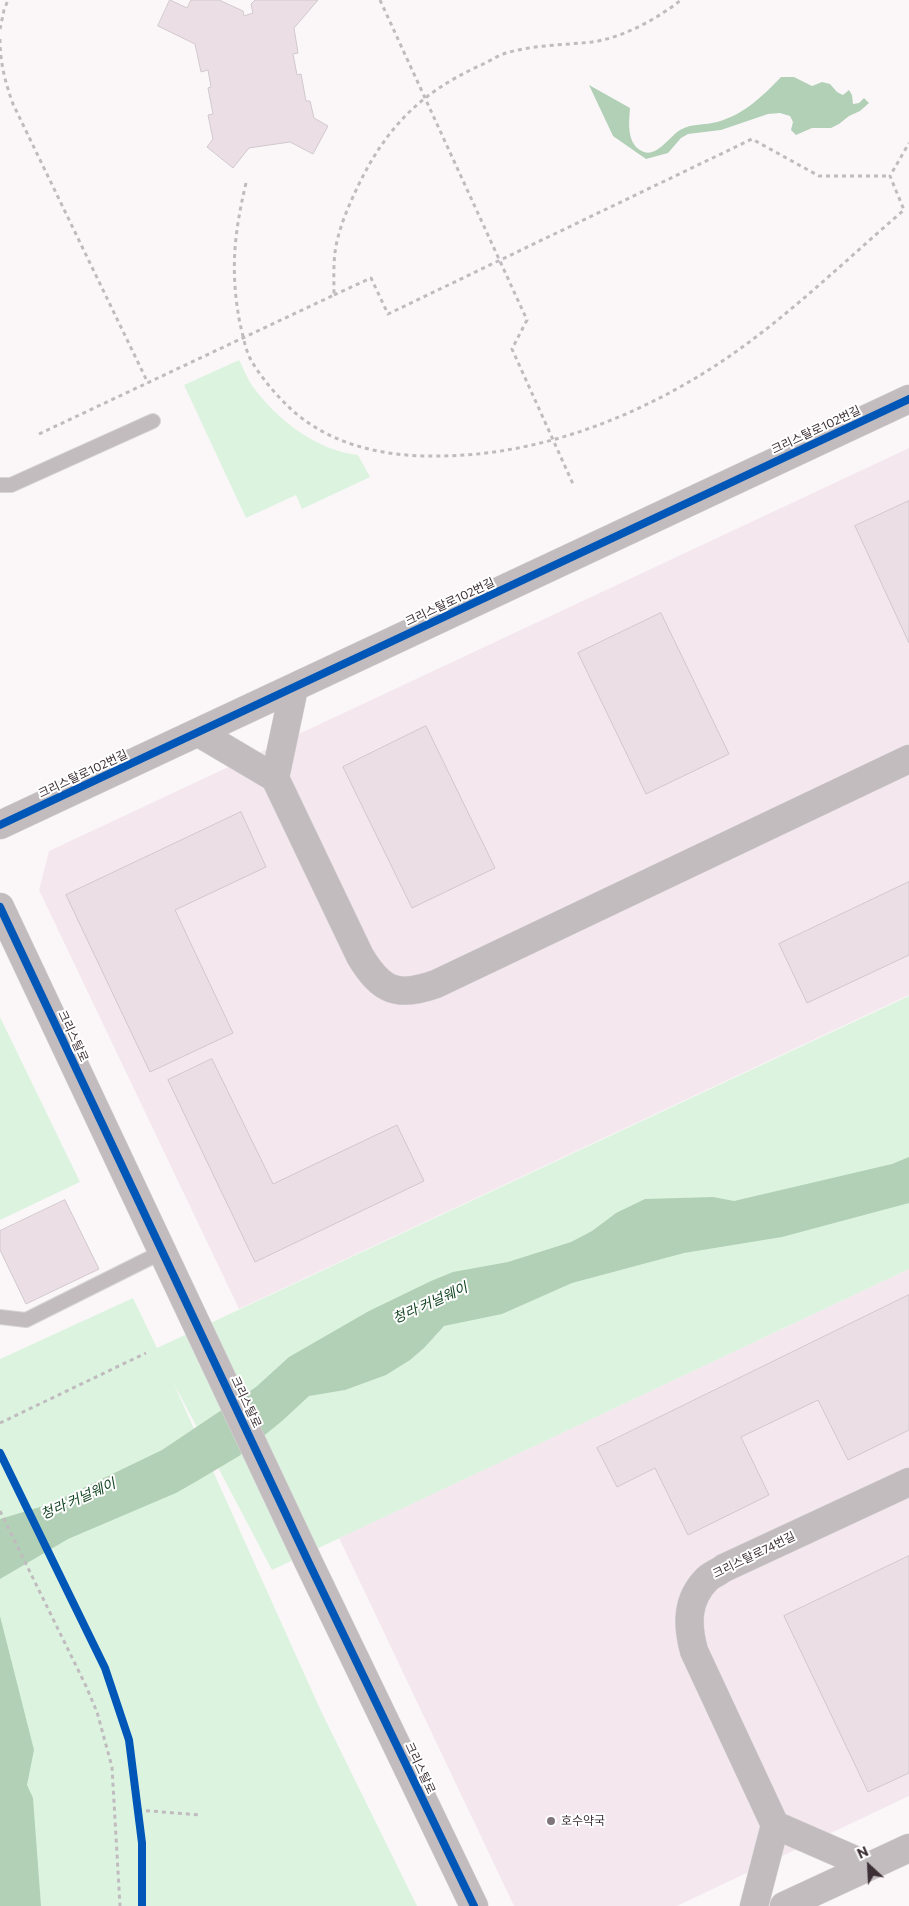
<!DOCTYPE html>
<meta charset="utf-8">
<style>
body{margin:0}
#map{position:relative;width:909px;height:1906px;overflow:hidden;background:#fbf7f9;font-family:Commissioner,sans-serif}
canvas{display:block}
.north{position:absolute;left:844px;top:1841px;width:50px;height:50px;-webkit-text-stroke:4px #fff;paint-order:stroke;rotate:335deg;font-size:14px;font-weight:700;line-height:20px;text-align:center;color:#3c2f35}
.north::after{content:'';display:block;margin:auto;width:18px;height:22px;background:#3c2f35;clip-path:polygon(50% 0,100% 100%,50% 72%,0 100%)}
</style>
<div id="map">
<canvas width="909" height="1906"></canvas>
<div class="north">N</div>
</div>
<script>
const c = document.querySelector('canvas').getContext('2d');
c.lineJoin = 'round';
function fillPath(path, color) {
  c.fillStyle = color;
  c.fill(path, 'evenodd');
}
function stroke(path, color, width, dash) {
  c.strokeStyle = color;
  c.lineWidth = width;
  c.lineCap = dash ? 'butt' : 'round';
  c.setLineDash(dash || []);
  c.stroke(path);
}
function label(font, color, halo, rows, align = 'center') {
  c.font = font + ' Commissioner,"Noto Sans KR",sans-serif';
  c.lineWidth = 4;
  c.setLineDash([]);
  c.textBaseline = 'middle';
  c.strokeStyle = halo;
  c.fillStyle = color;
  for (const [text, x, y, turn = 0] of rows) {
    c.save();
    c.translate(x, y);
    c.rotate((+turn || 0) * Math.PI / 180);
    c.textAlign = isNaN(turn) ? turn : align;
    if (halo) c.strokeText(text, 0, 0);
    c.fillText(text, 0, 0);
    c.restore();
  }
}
const built = new Path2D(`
 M 909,448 L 909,995 L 239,1309 L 39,890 L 49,851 Z
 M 909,1269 L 909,1796 L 677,1906 L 514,1906 L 339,1538 Z`);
const green = new Path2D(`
 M 239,360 C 243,367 246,376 251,384 C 276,419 315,450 358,455 L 370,477 L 302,509 L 296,495 L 246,518 L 184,385 Z
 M 909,996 L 909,1269 L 272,1570 L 173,1382 L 321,1711 L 417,1906 L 0,1906 L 0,1359 L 133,1298 L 157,1348 Z
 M 0,1017 L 80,1182 L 0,1220 Z`);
const water = new Path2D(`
 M 781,77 L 794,77 L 812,86 L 822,82 L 830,84 L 837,92 L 843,95 L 849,90 L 852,95 L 853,104 L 859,103 L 864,98 L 869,103 L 860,111 L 849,116 L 839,124 L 831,128 L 812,128 L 796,135 L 791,130 L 793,122 L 790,116 L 780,113 L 768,114 L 721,130 L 688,134 L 681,138 L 668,153 L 646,159 L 613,136 L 589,85 L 630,108 C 629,123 626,145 644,152 C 658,157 671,134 682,129 C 691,124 702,125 712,123 C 740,118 762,97 781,77 Z
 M 909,1157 L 909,1203 L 782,1237 L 684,1253 L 572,1283 L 502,1314 L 444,1326 L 424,1348 L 410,1360 L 386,1375 L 345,1390 L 309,1396 L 282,1421 L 239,1456 L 197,1481 L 176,1493 L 68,1539 L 0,1579 L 0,1519 L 50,1504 L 162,1450 L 256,1387 L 289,1357 L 369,1311 L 431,1281 L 453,1272 L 508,1262 L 571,1242 L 592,1231 L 616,1213 L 645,1199 L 713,1197 L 734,1201 L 892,1164 Z
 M 0,1616 L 34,1750 L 27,1785 L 33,1798 L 41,1906 L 0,1906 Z`);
const building = new Path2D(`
 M 170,0 L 187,8 L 191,0 L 219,0 L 243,11 L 244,16 L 253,13 L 251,4 L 255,0 L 318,0 L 294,28 L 298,53 L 293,54 L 297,75 L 301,74 L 306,101 L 310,101 L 314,118 L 328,126 L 313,154 L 290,142 L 249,148 L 233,168 L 207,147 L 213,139 L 208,115 L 213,114 L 208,88 L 211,87 L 208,70 L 201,72 L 195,44 L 158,26 Z
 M 909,501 L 909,643 L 855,526 Z
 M 661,613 L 729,754 L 646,794 L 578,653 Z
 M 426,726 L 495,868 L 412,908 L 343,767 Z
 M 241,812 L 266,867 L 175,910 L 233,1033 L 150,1072 L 66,895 Z
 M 909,882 L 909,955 L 807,1003 L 779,944 Z
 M 212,1059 L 273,1184 L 397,1125 L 424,1181 L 255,1262 L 168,1080 Z
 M 65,1200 L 99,1269 L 26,1304 L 0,1250 L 0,1231 Z
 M 909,1295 L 909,1430 L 848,1460 L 818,1400 L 741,1437 L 769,1495 L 688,1535 L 655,1468 L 617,1487 L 597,1448 Z
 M 909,1556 L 909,1773 L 868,1792 L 784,1616 Z`);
const path = new Path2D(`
 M 380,0 L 527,320 L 512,349 L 573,484
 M 0,29 L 4,10 L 8,0
 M 0,39 C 0,62 5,82 13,104 L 148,383
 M 246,183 C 234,234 230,271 240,324 C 243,335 245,349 251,360 C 262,379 277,396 293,411 C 333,446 386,457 438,456 C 542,456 649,413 734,353 C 794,311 848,258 904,210 L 890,176 L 909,143
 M 334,295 L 371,278 L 388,314 L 752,139 L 819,176 L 889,176
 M 39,434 L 334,295 C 334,279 333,262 336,246 C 340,225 349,205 358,186 C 386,128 420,93 479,66 C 488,62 497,56 506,53 C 533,45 564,45 592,42 C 622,38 657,19 681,0
 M 0,1423 L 146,1353
 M 0,1511 L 86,1686 L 97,1712 L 112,1767 L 120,1906
 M 138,1810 L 200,1815`);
const lane = new Path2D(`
 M 0,485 L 11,485 L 153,421
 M 0,1317 L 26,1320 L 162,1252`);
const street = new Path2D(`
 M 199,733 L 275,778
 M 275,778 L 360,956 C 381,991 397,998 436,984 L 909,759
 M 275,778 L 294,688
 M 0,825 L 909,399
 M 0,907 L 308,1561 L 474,1906
 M 775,1825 L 694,1651 C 687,1625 686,1600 707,1579 C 711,1575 719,1572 724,1568 L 909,1482
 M 775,1825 L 869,1866
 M 754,1906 L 775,1825
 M 784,1906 L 909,1848`);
const cycleway = new Path2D(`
 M 0,825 L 909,399
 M 0,907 L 308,1561 L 474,1906
 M 0,1453 L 105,1668 L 129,1740 L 142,1843 L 142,1906`);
const markers = [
 [551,1821,5,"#7f757a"]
];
const streetNames = [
 ["크리스탈로102번길",816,430,-25],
 ["크리스탈로102번길",450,602,-25],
 ["크리스탈로102번길",83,774,-25],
 ["크리스탈로",73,1036,65],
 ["크리스탈로",246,1402,65],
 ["크리스탈로74번길",754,1555,-26],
 ["크리스탈로",420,1768,65]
];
const poiNames = [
 ["호수약국",561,1821]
];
const waterNames = [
 ["청라 커널웨이",430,1303,-24],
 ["청라 커널웨이",78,1499,-24]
];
fillPath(built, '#f4e8ee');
fillPath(green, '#dcf4df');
fillPath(water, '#b2d0b6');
fillPath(building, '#ebdfe5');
stroke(building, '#d1c8cc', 1);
stroke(lane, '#d8d4d6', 16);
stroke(street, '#d8d4d6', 29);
stroke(path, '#c0bbbe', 3, [4, 4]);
stroke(lane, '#c2bcbf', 14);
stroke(street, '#c2bcbf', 28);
stroke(cycleway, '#0057b8', 8);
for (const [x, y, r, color] of markers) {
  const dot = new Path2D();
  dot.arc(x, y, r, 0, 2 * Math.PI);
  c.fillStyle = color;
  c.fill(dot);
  stroke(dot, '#fff', 2);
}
label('12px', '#3c2f35', '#fff', streetNames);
label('12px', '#3c2f35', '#fff', poiNames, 'left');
label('italic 14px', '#144622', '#fff', waterNames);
</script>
